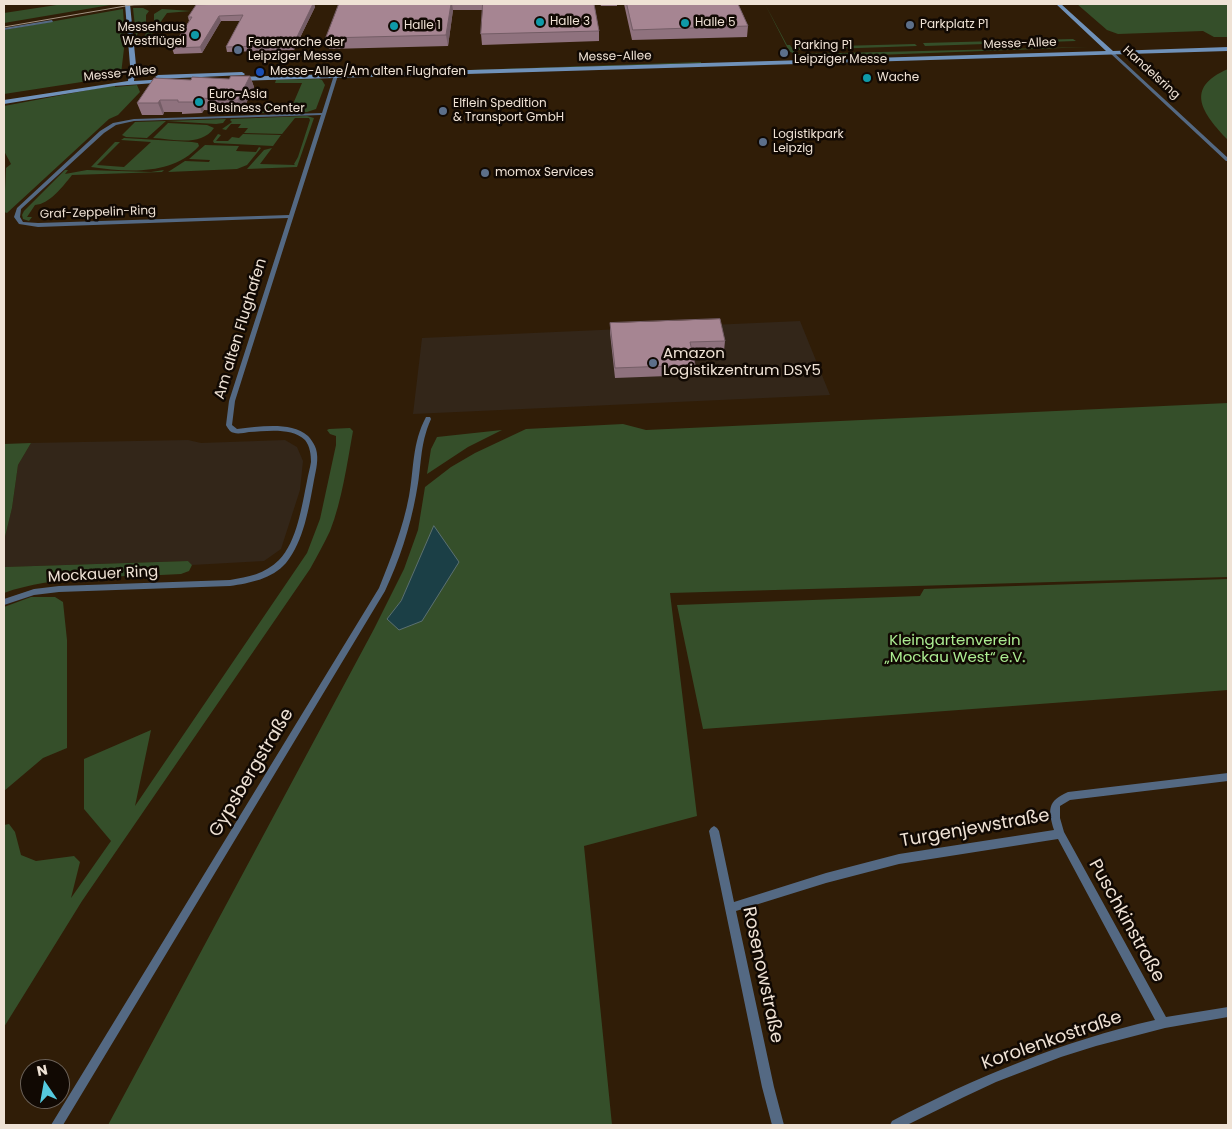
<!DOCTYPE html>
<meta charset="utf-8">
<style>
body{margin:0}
#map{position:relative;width:1232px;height:1129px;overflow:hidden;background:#301d07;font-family:Poppins,sans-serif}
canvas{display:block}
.frame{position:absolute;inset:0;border:5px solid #efe2d5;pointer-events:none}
.north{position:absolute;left:20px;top:1059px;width:50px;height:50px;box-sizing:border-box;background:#110903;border:1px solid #6a6057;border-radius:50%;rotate:348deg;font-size:14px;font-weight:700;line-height:20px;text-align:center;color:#efe2d5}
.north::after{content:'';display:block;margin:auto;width:18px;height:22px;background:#55cadf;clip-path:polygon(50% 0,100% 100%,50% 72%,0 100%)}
</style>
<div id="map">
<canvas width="1232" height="1129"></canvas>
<div class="frame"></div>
<div class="north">N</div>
</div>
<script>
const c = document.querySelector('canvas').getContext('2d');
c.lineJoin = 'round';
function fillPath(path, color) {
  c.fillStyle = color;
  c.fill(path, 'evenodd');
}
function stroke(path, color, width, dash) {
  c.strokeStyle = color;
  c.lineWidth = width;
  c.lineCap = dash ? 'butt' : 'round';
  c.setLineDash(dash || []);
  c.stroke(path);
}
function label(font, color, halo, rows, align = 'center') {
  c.font = font + ' Poppins,sans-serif';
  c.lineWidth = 5;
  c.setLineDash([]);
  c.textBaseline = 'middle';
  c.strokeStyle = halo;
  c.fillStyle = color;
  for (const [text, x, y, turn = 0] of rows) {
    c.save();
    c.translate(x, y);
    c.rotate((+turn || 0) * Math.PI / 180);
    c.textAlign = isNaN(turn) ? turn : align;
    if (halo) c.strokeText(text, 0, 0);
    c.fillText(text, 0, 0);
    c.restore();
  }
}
const industrial = new Path2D(`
 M 800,321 L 830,395 L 413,414 L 422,338 Z
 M 188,440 L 201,443 L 285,440 L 297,447 L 303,461 L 300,490 L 281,549 L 264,561 L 192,565 L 188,561 L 4,567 L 4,541 L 12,508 L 18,465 L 31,443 Z`);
const green = new Path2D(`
 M 63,4 L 116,4 L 4,23 L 4,13 Z
 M 765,4 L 787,45 L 790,45 L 796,54 L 1089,47 L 876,55 L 796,55 L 789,51 Z
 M 1077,4 L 1228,4 L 1228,37 L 1214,37 L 1203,31 L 1118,34 L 1107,30 Z
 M 133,8 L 143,8 L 149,11 L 146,15 L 146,22 L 136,36 Z
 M 123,9 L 125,40 L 121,74 L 114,77 L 4,94 L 4,30 Z
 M 162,9 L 191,11 L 167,13 L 147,41 L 141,40 L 154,24 L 154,14 Z
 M 1073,39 L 1076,41 L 925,46 L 923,43 Z
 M 915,44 L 917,46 L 799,50 L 798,47 Z
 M 701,62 L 701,63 L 356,74 Z
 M 1228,69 L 1228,140 C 1203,114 1183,88 1228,69 Z
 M 319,79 L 322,80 L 325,85 L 316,109 L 307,112 L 262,113 L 265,105 L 293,104 L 302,83 L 275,83 L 276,80 Z
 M 115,85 L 115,87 L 137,85 L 140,92 L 118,115 L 109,119 L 7,213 L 4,212 L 6,168 L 11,164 L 4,151 L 4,106 Z
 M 307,116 L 314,118 L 297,167 L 247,169 L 264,150 L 272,148 L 260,164 L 295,165 L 294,164 L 298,157 L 310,120 L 309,118 L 295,118 L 282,134 L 244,133 L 248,128 L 238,128 L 241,124 L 231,124 L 226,130 L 222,129 L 232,122 L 230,120 L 231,119 Z
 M 226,119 L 223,123 L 216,124 L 166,121 L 147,138 L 126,137 L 122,135 L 135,122 Z
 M 168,123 L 207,125 L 214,128 C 201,147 173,139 153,138 Z
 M 218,134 L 221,135 L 216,141 L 228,141 L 232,137 L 239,138 L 243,134 L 281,135 L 273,146 L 214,143 L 213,141 Z
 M 124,138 L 192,142 L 198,143 L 199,146 C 172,176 127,172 91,167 L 115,142 L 120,142 L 97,165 L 124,167 L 151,142 L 121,140 Z
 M 205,145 L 239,146 L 236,151 L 256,152 L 259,147 L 261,148 L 247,165 L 237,169 L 168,172 L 185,161 L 209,162 L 210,160 L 189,159 Z
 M 65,170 L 68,170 L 65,174 L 87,170 L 151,172 L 164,170 L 162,172 L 72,175 C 63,186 50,204 35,205 L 27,217 L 32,217 L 29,221 L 23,219 L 22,215 L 24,211 Z
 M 1228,403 L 1228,577 L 670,593 L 697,816 L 584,846 L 612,1125 L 108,1125 L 374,629 L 404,569 L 418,530 L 425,487 L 451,467 L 475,453 L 526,429 L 623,424 L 646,430 ZM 434,527 L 458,562 L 388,619 L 401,601 Z
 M 350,428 L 353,431 C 347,464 342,500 330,531 C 324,544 317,556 310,569 L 82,901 L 4,1027 L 4,825 L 9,824 L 15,832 L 21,855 L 36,861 L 74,856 L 80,862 L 71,898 L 111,841 L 84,809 L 84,759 L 151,730 L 135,806 L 307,553 L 320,519 L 336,445 L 336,436 L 330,434 L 327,430 L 329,429 Z
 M 502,430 L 468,447 L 427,474 L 431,449 L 437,437 Z
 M 31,443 L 18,465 L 12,508 L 4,541 L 4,444 Z
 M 188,561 L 192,565 L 189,571 L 181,574 C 129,577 52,575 4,593 L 4,567 Z
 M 1228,579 L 1228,690 L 703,729 L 677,605 L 920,596 L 924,589 Z
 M 31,597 L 55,597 L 63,602 L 67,640 L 67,748 L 43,758 L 4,791 L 4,607 Z`);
const water = new Path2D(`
 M 434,526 L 459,562 L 422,621 L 399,630 L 387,619 L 401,601 Z`);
const street = new Path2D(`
 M 52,20 L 53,22 L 4,30 L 4,28 Z
 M 1110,51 L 1112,51 L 1228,158 L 1228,161 L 1226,161 L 1110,53 Z
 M 337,71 L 339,72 L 326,114 L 235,401 L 232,425 L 237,429 C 259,427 290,421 308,436 C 311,439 315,445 316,449 C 319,459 316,470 314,480 C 309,507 304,541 286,563 C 272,579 250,583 230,586 L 59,592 L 34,595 L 4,605 L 4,599 L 34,589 L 59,586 L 230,580 C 248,577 265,574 279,560 C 297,542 302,505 307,481 C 308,475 310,468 311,462 C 311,455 310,446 305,440 C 292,427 266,431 249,432 C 243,433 235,435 230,431 C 230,431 226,426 226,425 L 229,401 L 288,218 L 38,227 L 19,224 L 14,217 L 17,208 L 100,131 L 113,123 L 134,119 L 322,113 L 335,72 ZM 321,115 L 289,215 L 38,223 L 23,222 L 20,217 L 21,209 L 104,133 L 116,125 L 134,121 Z
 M 426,417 L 430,417 L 431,419 C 419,446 422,467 416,495 C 410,528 399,561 385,591 L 63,1125 L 51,1125 L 379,588 C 391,558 403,528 409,496 C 414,469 412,443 426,417 Z
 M 1228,773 L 1228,781 L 1070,800 L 1060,806 L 1060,818 L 1064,832 L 1166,1017 L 1228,1007 L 1228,1017 L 1165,1028 L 1096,1046 L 1061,1057 L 996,1082 L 964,1097 L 907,1125 L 890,1125 L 892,1121 C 976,1077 1063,1041 1155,1020 L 1058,839 L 899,864 L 826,883 L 736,911 L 774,1087 L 784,1125 L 772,1125 L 762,1087 L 709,831 L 711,828 L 714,826 L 717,828 L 719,831 L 734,902 L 826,873 L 899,854 L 1054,830 C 1048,810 1047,801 1068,792 Z`);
const secondary = new Path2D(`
 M 125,4 L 130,4 L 136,65 L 134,81 L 167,79 L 169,80 L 169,82 L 114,86 L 4,104 L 4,100 L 128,81 L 130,65 Z
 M 1056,4 L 1061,4 L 1113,51 L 1228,47 L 1228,51 L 235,81 L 232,79 L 235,77 L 1106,51 Z
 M 242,72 L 245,74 L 244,75 L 158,79 L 155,77 L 158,75 Z`);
const tram = new Path2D(`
 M 130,5 L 175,4
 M 4,27 L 137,4`);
const wall = new Path2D(`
 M 243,4 L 314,4 L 315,7 L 294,50 L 227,52 L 226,47 L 240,21 L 221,21 L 202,53 L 174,54 L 172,48 L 189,21 L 188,17 Z
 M 339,4 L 594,4 L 599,31 L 599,41 L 482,45 L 481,34 L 483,10 L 453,10 L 448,46 L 329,49 L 326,38 Z
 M 600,4 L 617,4 L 617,6 L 601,6 Z
 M 624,4 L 738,4 L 748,26 L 747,37 L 632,40 Z
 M 250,76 L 254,87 L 242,112 L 223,113 L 222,111 L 204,110 L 202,113 L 182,114 L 182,112 L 164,112 L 163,115 L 142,115 L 137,103 L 229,79 Z
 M 610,323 L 725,341 L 724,351 L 692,352 L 695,365 L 694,375 L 615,378 L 610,333 Z`);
const shadedWall = new Path2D(`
 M 313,4 L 314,4 L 315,7 L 294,50 L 293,45 Z
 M 451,4 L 452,4 L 453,10 L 448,46 L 446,35 Z
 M 219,16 L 221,21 L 202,53 L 200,47 Z
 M 250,76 L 254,87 L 242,112 L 238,100 Z
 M 200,98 L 204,110 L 202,113 L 198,102 Z
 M 160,100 L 164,112 L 163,115 L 158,103 Z`);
const building = new Path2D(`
 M 243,4 L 313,4 L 293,45 L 226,47 L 243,15 L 219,16 L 200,47 L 172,48 L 192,17 L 188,17 L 196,5 Z
 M 339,4 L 451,4 L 446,35 L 326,38 Z
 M 483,4 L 594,4 L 599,31 L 481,34 Z
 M 627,4 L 738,4 L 748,26 L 633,30 Z
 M 231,76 L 250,76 L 238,100 L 218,101 L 219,99 L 200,98 L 198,102 L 178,102 L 178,100 L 160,100 L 158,103 L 137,103 L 154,78 L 191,80 L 192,77 L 229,79 Z
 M 720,319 L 725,341 L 690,342 L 695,365 L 615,368 L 610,323 Z`);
const markers = [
 [540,22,5,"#0f9aa8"],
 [685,23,5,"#0f9aa8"],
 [910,25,5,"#5c6f8a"],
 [394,26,5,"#0f9aa8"],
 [195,35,5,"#0f9aa8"],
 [238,50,5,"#5c6f8a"],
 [784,53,5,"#5c6f8a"],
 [260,72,5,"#1a4fb4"],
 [867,78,5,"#0f9aa8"],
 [199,102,5,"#0f9aa8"],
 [443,111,5,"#5c6f8a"],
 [763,142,5,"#5c6f8a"],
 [485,173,5,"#5c6f8a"],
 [653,363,5,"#5c6f8a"]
];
const farPoinames = [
 ["Halle 3",550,22],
 ["Halle 5",695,23],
 ["Parkplatz P1",920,25],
 ["Halle 1",404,26],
 ["Messehaus",185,28,"right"],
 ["Westflügel",185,42,"right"],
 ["Feuerwache der",248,43],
 ["Leipziger Messe",248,57],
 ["Parking P1",794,46],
 ["Leipziger Messe",794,60],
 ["Messe-Allee/Am alten Flughafen",270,72],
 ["Wache",877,78],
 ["Euro-Asia",209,95],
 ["Business Center",209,109],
 ["Elflein Spedition",453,104],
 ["& Transport GmbH",453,118],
 ["Logistikpark",773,135],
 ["Leipzig",773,149],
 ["momox Services",495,173]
];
const farStreetnames = [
 ["Messe-Allee",1020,44,-2],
 ["Messe-Allee",615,57,-1],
 ["Handelsring",1151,73,42],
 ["Messe-Allee",120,74,-6],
 ["Graf-Zeppelin-Ring",98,213,-2]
];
const streetNames = [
 ["Am alten Flughafen",241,329,-73],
 ["Mockauer Ring",103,575,-3]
];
const poiNames = [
 ["Amazon",663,354],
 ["Logistikzentrum DSY5",663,371]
];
const parkNames = [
 ["Kleingartenverein",955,641],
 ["„Mockau West“ e.V.",955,658]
];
const nearStreetnames = [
 ["Gypsbergstraße",252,773,-59],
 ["Turgenjewstraße",975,829,-10],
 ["Puschkinstraße",1126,921,61],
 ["Rosenowstraße",762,975,78],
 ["Korolenkostraße",1052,1041,-19]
];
fillPath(industrial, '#332619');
fillPath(green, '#354f2a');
fillPath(water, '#1b3f46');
stroke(water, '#5b7071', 1);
fillPath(street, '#546983');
fillPath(secondary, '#7092ba');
stroke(tram, '#a39383', 1);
fillPath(wall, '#8f727e');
fillPath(shadedWall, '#745d66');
fillPath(building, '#a68592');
stroke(building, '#745d66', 1);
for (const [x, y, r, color] of markers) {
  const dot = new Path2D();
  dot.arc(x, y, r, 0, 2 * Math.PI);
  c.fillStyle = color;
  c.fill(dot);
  stroke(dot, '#110903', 2);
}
label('12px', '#efe2d5', '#110903', farPoinames, 'left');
label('12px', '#efe2d5', '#110903', farStreetnames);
label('15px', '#efe2d5', '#110903', streetNames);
label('15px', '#efe2d5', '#110903', poiNames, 'left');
label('15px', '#aced92', '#110903', parkNames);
label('18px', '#efe2d5', '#110903', nearStreetnames);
</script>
